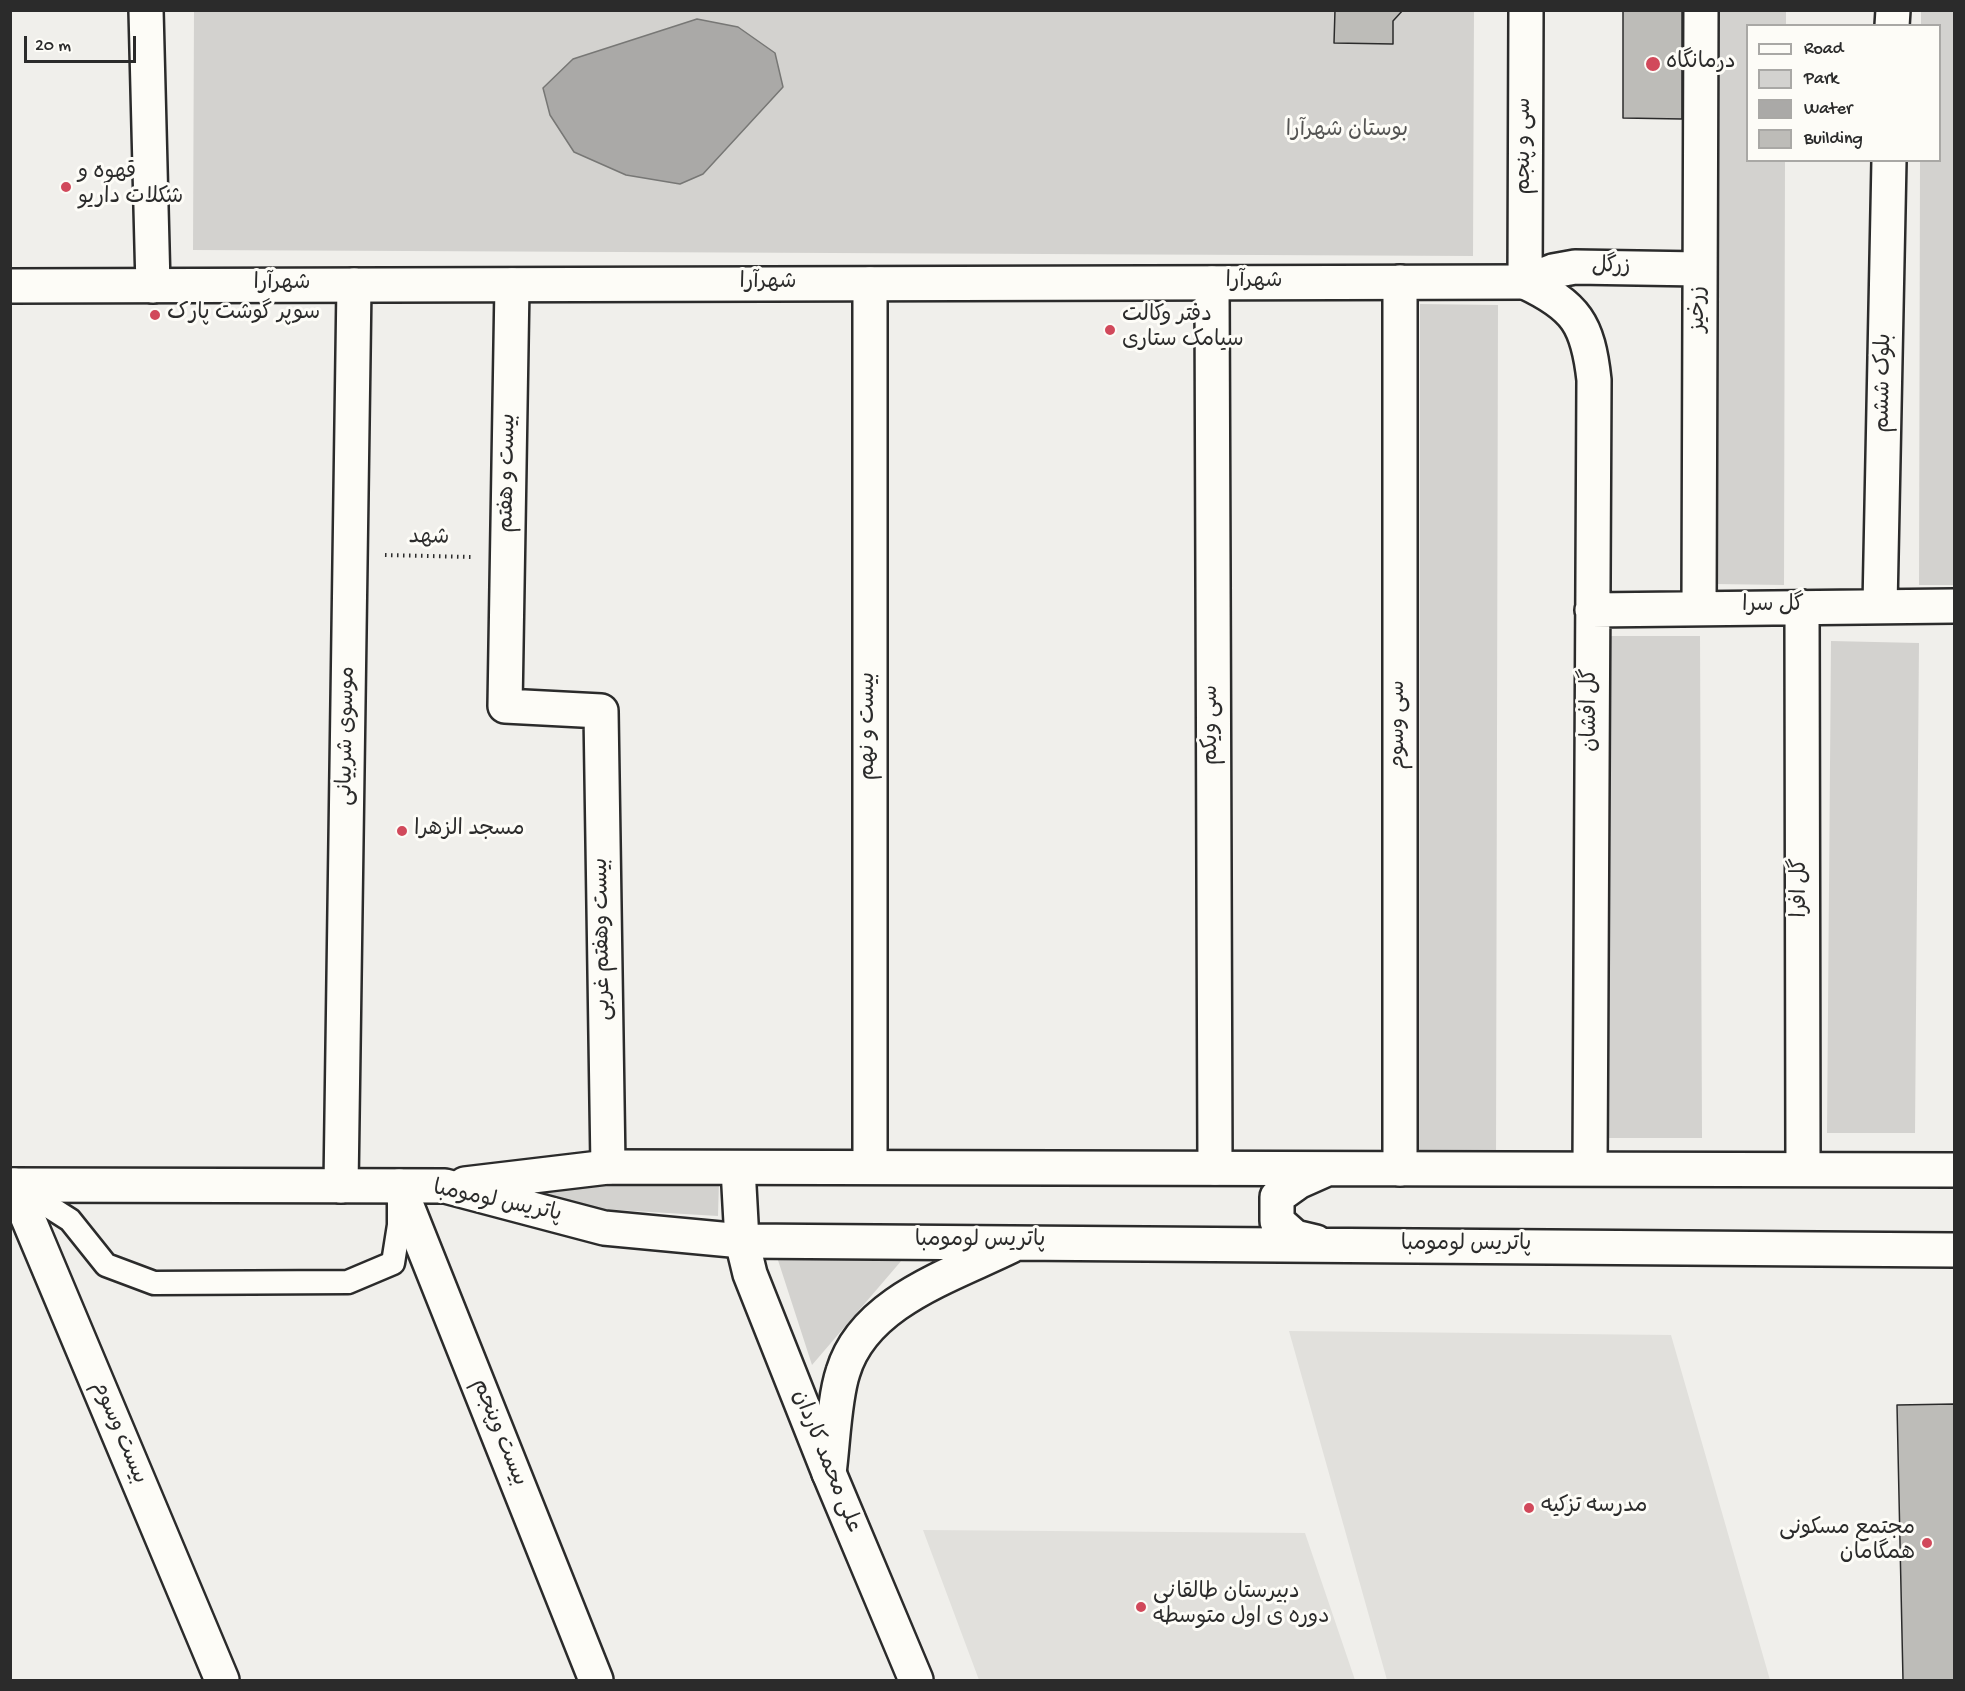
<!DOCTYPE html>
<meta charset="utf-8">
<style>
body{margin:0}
#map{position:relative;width:1965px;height:1691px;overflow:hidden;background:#f0efeb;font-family:"Gochi Hand",sans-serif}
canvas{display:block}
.frame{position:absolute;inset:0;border:12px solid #2b2b2b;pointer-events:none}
.legend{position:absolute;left:1746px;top:24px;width:195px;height:138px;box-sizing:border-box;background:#fdfcf7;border:2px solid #a9a8a5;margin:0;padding:8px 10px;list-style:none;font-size:18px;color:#2b2b2b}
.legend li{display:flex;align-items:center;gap:12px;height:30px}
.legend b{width:30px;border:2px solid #a9a8a5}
.scale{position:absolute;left:24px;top:36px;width:112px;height:27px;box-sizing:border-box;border:3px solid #2b2b2b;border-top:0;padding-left:8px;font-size:18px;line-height:21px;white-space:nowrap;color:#2b2b2b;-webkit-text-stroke:4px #fdfcf7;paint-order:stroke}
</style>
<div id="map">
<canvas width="1965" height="1691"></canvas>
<div class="frame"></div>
<ul class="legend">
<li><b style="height:8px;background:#fdfcf7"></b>Road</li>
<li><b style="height:16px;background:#d3d2cf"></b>Park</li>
<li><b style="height:16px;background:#aaa9a7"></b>Water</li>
<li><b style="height:16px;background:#bdbcb8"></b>Building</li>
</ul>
<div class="scale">20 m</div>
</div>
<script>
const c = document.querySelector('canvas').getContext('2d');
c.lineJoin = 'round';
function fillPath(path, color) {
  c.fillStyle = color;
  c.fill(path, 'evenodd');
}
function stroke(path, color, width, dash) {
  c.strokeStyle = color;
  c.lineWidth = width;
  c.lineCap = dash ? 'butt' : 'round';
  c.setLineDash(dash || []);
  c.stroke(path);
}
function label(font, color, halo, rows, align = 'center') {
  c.font = font + ' "Gochi Hand","Playpen Sans Arabic",sans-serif';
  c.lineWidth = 6;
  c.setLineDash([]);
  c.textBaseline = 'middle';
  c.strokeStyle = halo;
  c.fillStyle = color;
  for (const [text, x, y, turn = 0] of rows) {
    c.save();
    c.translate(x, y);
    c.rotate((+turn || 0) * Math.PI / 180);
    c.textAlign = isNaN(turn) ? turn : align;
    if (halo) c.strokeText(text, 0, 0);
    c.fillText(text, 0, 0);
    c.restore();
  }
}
const built = new Path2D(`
 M 1289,1331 L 1671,1335 L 1770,1680 L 1387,1680 Z
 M 923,1530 L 1305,1533 L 1355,1680 L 979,1680 Z`);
const green = new Path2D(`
 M 194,11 L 1474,11 L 1473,256 L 193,250 Z
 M 1718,11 L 1786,11 L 1786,25 L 1748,26 L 1748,160 L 1785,161 L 1784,585 L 1716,584 Z
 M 1921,11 L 1954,11 L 1954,585 L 1919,585 L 1920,161 L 1940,160 L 1940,26 L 1921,25 Z
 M 1420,304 L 1498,305 L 1496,1157 L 1419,1157 Z
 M 1602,636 L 1700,636 L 1702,1138 L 1605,1138 Z
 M 1831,641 L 1919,643 L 1915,1133 L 1827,1133 Z
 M 551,1180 L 719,1181 L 718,1216 L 549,1206 L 493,1188 Z
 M 776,1254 L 902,1260 L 812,1365 Z`);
const water = new Path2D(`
 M 697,19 L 738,27 L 775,53 L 783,87 L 703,174 L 680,184 L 626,175 L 574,152 L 550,115 L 543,88 L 573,59 Z`);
const building = new Path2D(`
 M 1335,10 L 1403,10 L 1393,21 L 1393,44 L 1334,43 Z
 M 1623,10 L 1682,10 L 1682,119 L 1623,118 Z
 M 1954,1404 L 1954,1680 L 1903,1680 L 1897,1405 Z`);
const path = new Path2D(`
 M 385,555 L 471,557`);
const service = new Path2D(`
 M 15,1185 L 70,1220 L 106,1265 L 154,1283 L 348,1282 L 393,1263 L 399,1225 L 399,1197`);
const minor = new Path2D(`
 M 146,10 L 153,286
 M 1892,26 L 1893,10
 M 1400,282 L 1400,1169
 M 1525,282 C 1576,306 1588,324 1594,380 L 1590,1168
 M 1525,282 L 1526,10
 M 1525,282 L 1553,271 L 1575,267 L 1700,269
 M 1212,283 L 1215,1168
 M 870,284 L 870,1167
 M 512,285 L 505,706 L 601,711 L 608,1167
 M 1880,606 L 1889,160
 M 1802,607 L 1803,1169
 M 1699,608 L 1701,10
 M 1592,610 L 1954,606
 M 14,1185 L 222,1680
 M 341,1186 L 354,285
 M 399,1186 L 596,1680`);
const tertiary = new Path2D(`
 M 738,1168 L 742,1241 L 750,1274 L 829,1473 L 916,1680`);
const secondary = new Path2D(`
 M 10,286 L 1525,282
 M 465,1184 L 608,1167 L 1954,1170
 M 10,1185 L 445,1186 L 604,1228 L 742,1241 L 1954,1250
 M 1316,1242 L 1295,1237 L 1277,1221 L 1277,1197 L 1298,1182 L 1325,1170
 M 829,1473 C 833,1444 834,1399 843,1372 C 864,1302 950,1276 1011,1246`);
const markers = [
 [1653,64,8,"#d1495b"],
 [66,187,6,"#d1495b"],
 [155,315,6,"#d1495b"],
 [1110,330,6,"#d1495b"],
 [402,831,6,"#d1495b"],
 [1529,1508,6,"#d1495b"],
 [1927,1543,6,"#d1495b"],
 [1141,1607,6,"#d1495b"]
];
const poiNames = [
 ["درمانگاه",1666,64],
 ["قهوه و",78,174],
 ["شکلات داریو",78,199],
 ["سوپر گوشت پارک",167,315],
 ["دفتر وکالت",1122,317],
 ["سیامک ستاری",1122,342],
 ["مسجد الزهرا",414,831],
 ["مدرسه تزکیه",1541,1508],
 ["مجتمع مسکونی",1915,1530,"right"],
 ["همگامان",1915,1555,"right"],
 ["دبیرستان طالقانی",1153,1594],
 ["دوره ی اول متوسطه",1153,1619]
];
const parkNames = [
 ["بوستان شهرآرا",1347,132]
];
const streetNames = [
 ["سی و پنجم",1526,146,-90],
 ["زرگل",1611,268,1],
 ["شهرآرا",1254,283],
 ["شهرآرا",768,284],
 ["شهرآرا",282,285],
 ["زرخیز",1700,309,-90],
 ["بلوک ششم",1885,383,-89],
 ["بیست و هفتم",509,473,-89],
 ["شهد",429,539,1],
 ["گل سرا",1773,607],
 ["گل افشان",1592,710,-90],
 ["سی ویکم",1213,725,-90],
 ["سی وسوم",1400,725,-90],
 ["بیست و نهم",870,726,-90],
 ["موسوی شربیانی",348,736,-89],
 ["گل افرا",1802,888,-90],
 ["بیست وهفتم غربی",604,939,-91],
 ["پاتریس لومومبا",497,1203,12],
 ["پاتریس لومومبا",980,1242],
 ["پاتریس لومومبا",1466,1246],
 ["بیست وسوم",118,1433,67],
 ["بیست وپنجم",498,1433,68],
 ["علی محمد کاردان",825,1462,68]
];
fillPath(built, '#e1e0dc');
fillPath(green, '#d3d2cf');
fillPath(water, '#aaa9a7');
stroke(water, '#777775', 1.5);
fillPath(building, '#bdbcb8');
stroke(building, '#2b2b2b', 1.5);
stroke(service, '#2b2b2b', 27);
stroke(minor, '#2b2b2b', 38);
stroke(tertiary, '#2b2b2b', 38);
stroke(secondary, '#2b2b2b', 38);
stroke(path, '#2b2b2b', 4, [1.5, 4.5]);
stroke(service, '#fdfcf7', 22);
stroke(minor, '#fdfcf7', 33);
stroke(tertiary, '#fdfcf7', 33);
stroke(secondary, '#fdfcf7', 33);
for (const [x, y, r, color] of markers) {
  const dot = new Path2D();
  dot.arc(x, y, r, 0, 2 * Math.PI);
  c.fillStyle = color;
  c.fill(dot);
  stroke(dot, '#fdfcf7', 2);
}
label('22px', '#2b2b2b', '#fdfcf7', poiNames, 'left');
label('22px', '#555554', '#fdfcf7', parkNames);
label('22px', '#2b2b2b', '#fdfcf7', streetNames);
</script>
